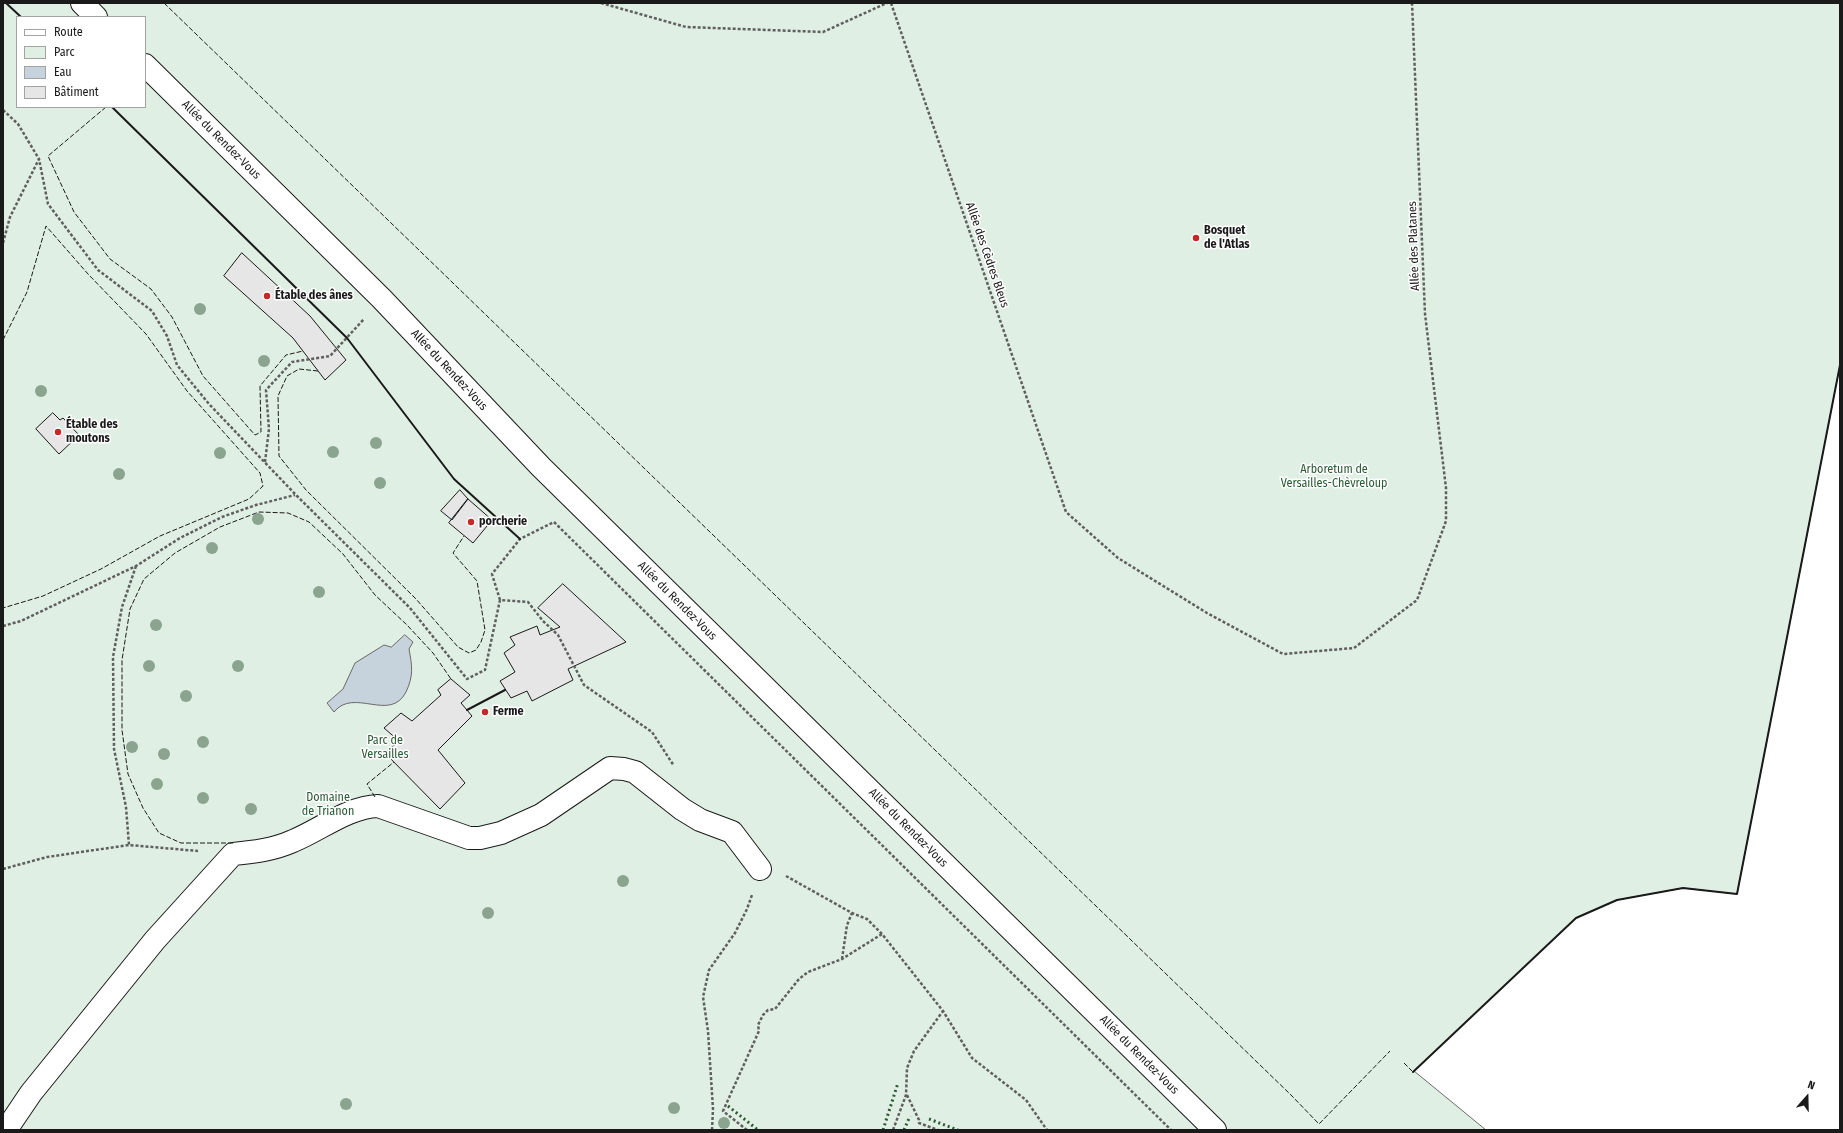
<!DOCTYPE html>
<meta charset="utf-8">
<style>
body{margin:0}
#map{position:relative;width:1843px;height:1133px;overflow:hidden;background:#fff;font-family:"Fira Sans Condensed",sans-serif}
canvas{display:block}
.frame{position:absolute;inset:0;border:4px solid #1a1a1a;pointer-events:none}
.legend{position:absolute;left:16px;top:16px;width:130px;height:92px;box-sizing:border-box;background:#fff;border:1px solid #a3a3a3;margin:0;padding:5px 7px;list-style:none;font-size:12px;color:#1a1a1a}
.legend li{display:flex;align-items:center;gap:8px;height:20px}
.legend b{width:20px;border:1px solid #a3a3a3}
.north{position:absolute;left:1787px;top:1077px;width:40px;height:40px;-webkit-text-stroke:3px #fff;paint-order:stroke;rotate:20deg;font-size:11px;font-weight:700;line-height:16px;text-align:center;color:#1a1a1a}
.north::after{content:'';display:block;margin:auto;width:14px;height:18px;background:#1a1a1a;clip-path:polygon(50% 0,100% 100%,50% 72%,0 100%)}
</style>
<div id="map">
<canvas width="1843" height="1133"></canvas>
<div class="frame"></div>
<ul class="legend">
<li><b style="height:5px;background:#fff"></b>Route</li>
<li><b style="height:11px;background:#e0efe3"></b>Parc</li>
<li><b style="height:11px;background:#c6d2dc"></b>Eau</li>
<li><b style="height:11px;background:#e6e6e6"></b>Bâtiment</li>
</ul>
<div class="north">N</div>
</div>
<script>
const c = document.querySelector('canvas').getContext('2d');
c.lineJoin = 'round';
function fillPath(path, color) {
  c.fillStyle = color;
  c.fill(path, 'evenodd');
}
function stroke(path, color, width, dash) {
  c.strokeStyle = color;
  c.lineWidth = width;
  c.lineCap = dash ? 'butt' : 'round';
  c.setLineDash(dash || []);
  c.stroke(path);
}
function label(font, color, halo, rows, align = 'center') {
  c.font = font + ' "Fira Sans Condensed",sans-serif';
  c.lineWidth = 3;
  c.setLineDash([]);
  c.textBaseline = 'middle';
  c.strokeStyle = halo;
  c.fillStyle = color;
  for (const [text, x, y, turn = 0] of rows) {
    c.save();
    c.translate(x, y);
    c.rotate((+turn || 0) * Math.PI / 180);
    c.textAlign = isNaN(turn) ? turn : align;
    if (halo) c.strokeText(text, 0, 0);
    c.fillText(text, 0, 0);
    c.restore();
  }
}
const green = new Path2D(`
 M 3,3 L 1840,3 L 1840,365 L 1737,894 L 1683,888 L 1617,900 L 1576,918 L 1414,1071 L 1486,1130 L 3,1130 ZM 17,17 L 145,17 L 145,107 L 17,107 Z`);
const water = new Path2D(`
 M 405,635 L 413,642 L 409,649 C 412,666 414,675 406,692 C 390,723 354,687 334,712 L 327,703 L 343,689 L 355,663 L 384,645 L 391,647 Z`);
const building = new Path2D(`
 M 242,253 L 310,316 L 346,360 L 325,380 L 293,338 L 224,276 Z
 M 53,413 L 60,420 L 63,418 L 79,435 L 59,454 L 36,429 Z
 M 460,490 L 468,499 L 452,520 L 441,511 Z
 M 468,499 L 492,520 L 473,543 L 449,523 Z
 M 563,584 L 626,642 L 568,669 L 573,680 L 532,701 L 527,691 L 511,698 L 500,681 L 515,672 L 504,653 L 515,645 L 510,637 L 537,626 L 540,635 L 560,627 L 538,608 Z
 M 451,679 L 470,695 L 461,703 L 472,716 L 438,750 L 465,783 L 440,809 L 385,753 L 399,741 L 384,728 L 401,713 L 412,721 L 441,695 L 438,690 Z`);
const path = new Path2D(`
 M 601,3 L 686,27 L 823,32 L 887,3
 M 891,3 L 1066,512 L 1118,558 L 1207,613 L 1283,654 L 1354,648 L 1417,600 L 1446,521 L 1446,488 L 1425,314 L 1412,3
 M 3,110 L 18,124 L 39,159
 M 3,243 L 10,217 L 39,159 L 48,204 L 98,270 L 152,311 L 167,336 L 177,365 L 209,404 L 296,495 L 410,608 L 467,679 L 485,670 L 500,600 L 528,602 L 543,621 L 558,635 L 584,685 L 652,732 L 674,766
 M 265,462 L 269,429 L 266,390 L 292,362 L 330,356 L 364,319
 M 554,522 L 1171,1130
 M 136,566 L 122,607 L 113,657 L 114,749 L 126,807 L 129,845 L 198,851
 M 500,600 L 492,574 L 520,539 L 554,522
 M 3,626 L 21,621 L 136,566 L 180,538 L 222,517 L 256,505 L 295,495
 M 3,869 L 47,857 L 129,845
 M 786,876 L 852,913 L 867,919 L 882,934 L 943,1011 L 972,1058 L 1026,1100 L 1047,1130
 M 842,959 L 847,925 L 852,913
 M 907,1095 L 919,1120 L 919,1123 L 938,1130
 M 712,1130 L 713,1109 L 708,1031 L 703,997 L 709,970 L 735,933 L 747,909 L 752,895
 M 747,1130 L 723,1111 L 759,1031 L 758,1025 L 763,1015 L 768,1010 L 775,1009 L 799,979 L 808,972 L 842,959 L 882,934
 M 893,1130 L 906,1095 L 907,1068 L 914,1051 L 943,1011`);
const minor = new Path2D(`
 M 82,3 L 96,17
 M 145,65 L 382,299 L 541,467 L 1215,1130
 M 6,1130 L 31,1093 L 155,940 L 233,854 C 253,852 273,850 293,841 C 320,830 348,807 378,806 L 469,838 L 480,838 L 501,833 L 541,815 L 610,768 L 624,769 L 635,772 L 682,809 L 700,820 L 732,832 L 760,869`);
const hedge = new Path2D(`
 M 728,1106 L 758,1130
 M 929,1119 L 958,1130
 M 883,1130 L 898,1083
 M 904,1130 L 910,1116`);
const fence = new Path2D(`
 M 164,3 L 1291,1095 L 1319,1124 L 1390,1051
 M 106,107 L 48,156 L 74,212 L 110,259 L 151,289 L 172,317 L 203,376 L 255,435 L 261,432 L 260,386 L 286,355 L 303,351
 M 3,340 L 27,292 L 46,226 L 88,274 L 146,334 L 187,391 L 260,473 L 263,486 L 249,499 L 160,536 L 101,569 L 43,596 L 3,608
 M 318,371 L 299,369 L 287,376 L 278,396 L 279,456 L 306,490 L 416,599 L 458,647 L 469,653 L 476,650 L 481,642 L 485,630 L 477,581 L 453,553 L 464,536
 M 375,797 L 367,784 L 394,762
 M 233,843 L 181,843 L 159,833 L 143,808 L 128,774 L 122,730 L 122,660 L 130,609 L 144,579 L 175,553 L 220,527 L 259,512 L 288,513 L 309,522 L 343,554 L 375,595 L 407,625 L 433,653 L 451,679
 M 1404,1063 L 1413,1072`);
const wall = new Path2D(`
 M 6,3 L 21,17
 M 112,107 L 347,338 L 454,479 L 520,539
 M 467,710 L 505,690
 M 1413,1072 L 1576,918 L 1617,900 L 1683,888 L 1737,894 L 1840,365`);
const trees = [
 [200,309],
 [264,361],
 [41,391],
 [376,443],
 [333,452],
 [220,453],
 [119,474],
 [380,483],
 [258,519],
 [212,548],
 [319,592],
 [156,625],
 [149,666],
 [238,666],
 [186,696],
 [203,742],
 [132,747],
 [164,754],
 [157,784],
 [203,798],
 [251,809],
 [623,881],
 [488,913],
 [346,1104],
 [674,1108],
 [724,1123]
];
const markers = [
 [1196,238,4,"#c62828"],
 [267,296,4,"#c62828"],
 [58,432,4,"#c62828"],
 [471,522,4,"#c62828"],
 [485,712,4,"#c62828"]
];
const streetNames = [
 ["Allée du Rendez-Vous",221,140,45],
 ["Allée des Platanes",1414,246,-92],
 ["Allée des Cèdres Bleus",987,255,71],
 ["Allée du Rendez-Vous",449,370,47],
 ["Allée du Rendez-Vous",677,601,45],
 ["Allée du Rendez-Vous",908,828,45],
 ["Allée du Rendez-Vous",1139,1055,45]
];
const poiNames = [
 ["Bosquet",1204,231],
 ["de l'Atlas",1204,245],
 ["Étable des ânes",275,296],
 ["Étable des",66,425],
 ["moutons",66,439],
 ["porcherie",479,522],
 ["Ferme",493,712]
];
const parkNames = [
 ["Arboretum de",1334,470],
 ["Versailles-Chèvreloup",1334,484],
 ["Parc de",385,741],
 ["Versailles",385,755],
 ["Domaine",328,798],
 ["de Trianon",328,812]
];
fillPath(green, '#e0efe3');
stroke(green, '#6a6a6a', 1);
fillPath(water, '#c6d2dc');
stroke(water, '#6a6a6a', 1);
fillPath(building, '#e6e6e6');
stroke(building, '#1a1a1a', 1);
stroke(minor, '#1a1a1a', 24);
stroke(path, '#5f5f5f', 2.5, [3, 2]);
stroke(minor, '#fff', 22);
stroke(hedge, '#2b5a34', 3, [2, 3]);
stroke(fence, '#1a1a1a', 1, [5, 2]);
stroke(wall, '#1a1a1a', 2);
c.fillStyle = '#8aa48f';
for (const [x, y] of trees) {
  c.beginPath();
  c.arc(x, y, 6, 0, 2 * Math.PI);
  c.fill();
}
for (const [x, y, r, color] of markers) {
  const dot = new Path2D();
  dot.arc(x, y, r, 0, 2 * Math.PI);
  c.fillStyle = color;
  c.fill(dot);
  stroke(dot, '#fff', 1.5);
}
label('12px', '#1a1a1a', '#fff', streetNames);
label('bold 12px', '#1a1a1a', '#fff', poiNames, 'left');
label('12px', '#2b5a34', '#fff', parkNames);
</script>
